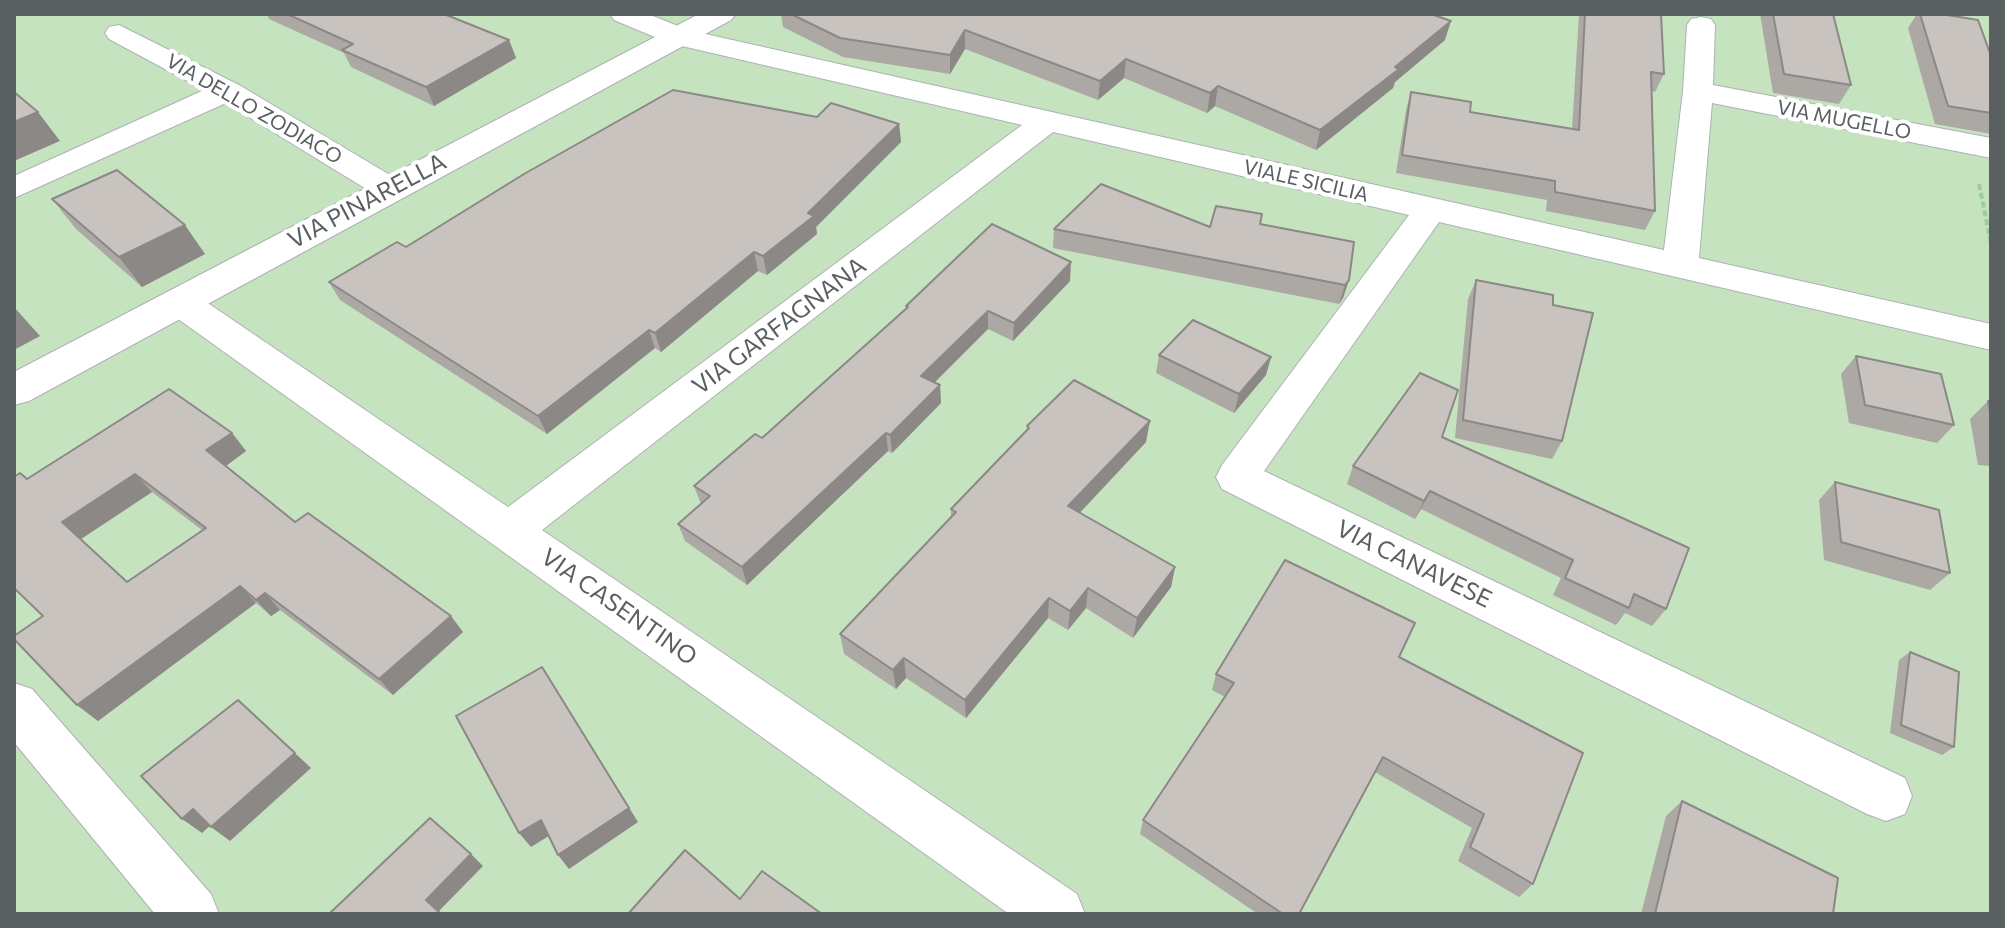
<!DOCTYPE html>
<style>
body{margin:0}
#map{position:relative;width:2005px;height:928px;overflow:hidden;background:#ece8e2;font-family:Commissioner,sans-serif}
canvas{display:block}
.frame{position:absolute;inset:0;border:16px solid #5a5f62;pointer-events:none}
</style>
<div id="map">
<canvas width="2005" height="928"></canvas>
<div class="frame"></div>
</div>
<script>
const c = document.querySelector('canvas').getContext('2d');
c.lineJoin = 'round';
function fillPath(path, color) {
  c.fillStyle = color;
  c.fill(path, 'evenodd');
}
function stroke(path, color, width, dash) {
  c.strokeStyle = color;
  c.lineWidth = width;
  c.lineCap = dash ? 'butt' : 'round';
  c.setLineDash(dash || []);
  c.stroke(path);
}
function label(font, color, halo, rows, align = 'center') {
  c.font = font + ' Commissioner,sans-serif';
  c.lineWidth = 8;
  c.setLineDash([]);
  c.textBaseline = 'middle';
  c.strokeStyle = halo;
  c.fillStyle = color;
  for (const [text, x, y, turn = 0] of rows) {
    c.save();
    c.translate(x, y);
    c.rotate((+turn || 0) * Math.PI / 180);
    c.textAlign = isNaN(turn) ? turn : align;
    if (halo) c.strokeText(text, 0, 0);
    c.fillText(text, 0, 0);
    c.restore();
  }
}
const green = new Path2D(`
 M 14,14 L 1991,14 L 1991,914 L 14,914 Z`);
const pathFar1 = new Path2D(`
 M 1979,184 L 1990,238`);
const path = new Path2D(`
 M 1990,236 L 1991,242`);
const minor = new Path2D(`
 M 610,14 L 648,14 L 688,30 L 1664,250 L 1683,91 L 1687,25 L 1691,19 L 1701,17 L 1711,19 L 1715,25 L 1713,85 L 1991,138 L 1991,158 L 1712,103 L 1699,258 L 1991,324 L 1991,350 L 1439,222 L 1264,471 L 1905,778 L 1912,796 L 1905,814 L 1886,821 L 1867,814 L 1222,489 L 1216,477 L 1222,465 L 1409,215 L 1053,132 L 542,530 L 1077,894 L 1085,914 L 1009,914 L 167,311 L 162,302 L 167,293 L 180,290 L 193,293 L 508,507 L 1022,125 L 669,43 L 614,20 Z
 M 119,25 L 239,85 L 400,181 L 405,188 L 400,195 L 388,198 L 376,195 L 226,103 L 14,198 L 14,176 L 204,90 L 109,39 L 105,33 L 109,27 Z
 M 14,683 L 32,689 L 211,894 L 219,914 L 155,914 L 14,742 Z`);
const tertiary = new Path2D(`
 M 699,14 L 736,14 L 731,20 L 29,401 L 14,405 L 14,372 Z`);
const wall = new Path2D(`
 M 267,14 L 444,14 L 509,40 L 516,58 L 434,106 L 351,67 L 344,53 L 269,19 Z
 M 781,14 L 1431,14 L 1445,40 L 1395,82 L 1393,88 L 1316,150 L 1215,106 L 1207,113 L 1124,78 L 1098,100 L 965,49 L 950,74 L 843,57 L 783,27 Z
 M 1579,14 L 1661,14 L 1664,74 L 1655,92 L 1652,91 L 1655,211 L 1645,230 L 1546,211 L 1547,200 L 1396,173 L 1406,110 L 1411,92 L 1470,112 L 1572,129 Z
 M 1760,14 L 1833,14 L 1851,85 L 1839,104 L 1773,93 Z
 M 1917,14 L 1941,14 L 1991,56 L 1991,134 L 1935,124 L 1908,28 Z
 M 817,117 L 899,124 L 901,142 L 816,227 L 817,234 L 767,275 L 758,271 L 661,352 L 655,348 L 547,434 L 340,300 L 329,282 L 406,247 Z
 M 52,199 L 205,254 L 142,287 L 76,229 Z
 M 1260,224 L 1349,280 L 1343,298 L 1339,304 L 1053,248 L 1054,229 L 1210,227 Z
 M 1476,280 L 1553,305 L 1562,441 L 1552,459 L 1455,438 L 1468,299 Z
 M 1070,281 L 1013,341 L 988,329 L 935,382 L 940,385 L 941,403 L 892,453 L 888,451 L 747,585 L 685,541 L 678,524 L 701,504 L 694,486 L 762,438 L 906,308 L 906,306 Z
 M 1159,355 L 1271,357 L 1266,375 L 1234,413 L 1156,373 Z
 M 1856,356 L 1954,425 L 1937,443 L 1849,423 L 1841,374 Z
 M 1988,401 L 1991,401 L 1991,466 L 1978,465 L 1970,419 Z
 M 1027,426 L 1146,442 L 1080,513 L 1175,567 L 1171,587 L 1133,638 L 1086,608 L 1068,630 L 1048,618 L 966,718 L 906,678 L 896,689 L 844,654 L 840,634 L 951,517 L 951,509 L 1027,430 Z
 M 232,433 L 246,451 L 225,466 L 295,522 L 463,632 L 393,695 L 280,610 L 271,616 L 256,603 L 98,721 L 77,705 L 43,616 L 27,479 ZM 152,492 L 202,530 L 127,582 L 81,539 Z
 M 1442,437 L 1666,609 L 1652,626 L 1625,613 L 1616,625 L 1553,595 L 1561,578 L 1421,509 L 1415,519 L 1347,484 L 1353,466 Z
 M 1835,482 L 1950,573 L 1930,590 L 1824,560 L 1819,500 Z
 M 1910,652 L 1954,747 L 1942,755 L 1890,733 L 1899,660 Z
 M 1399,657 L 1533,884 L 1519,897 L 1458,861 L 1472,828 L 1375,772 L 1299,914 L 1258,914 L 1140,834 L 1143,820 L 1225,697 L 1212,690 L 1216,674 Z
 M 1682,801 L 1833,914 L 1641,914 L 1666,816 Z`);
const shadedWall = new Path2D(`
 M 1451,21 L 1445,40 L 1395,82 L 1393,88 L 1316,150 L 1320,130 Z
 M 965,30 L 965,49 L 950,74 L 950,55 Z
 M 509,40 L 516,58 L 434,106 L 426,87 Z
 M 1126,59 L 1124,78 L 1098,100 L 1100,81 Z
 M 1218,86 L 1215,106 L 1207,113 L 1210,93 Z
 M 38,112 L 60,141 L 14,161 L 14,122 Z
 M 899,124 L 901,142 L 816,227 L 817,234 L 767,275 L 763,256 Z
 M 185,225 L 205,254 L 142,287 L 119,257 Z
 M 754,252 L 758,271 L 661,352 L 655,333 Z
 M 1071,262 L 1070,281 L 1013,341 L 1014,323 Z
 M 1349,280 L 1343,298 L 1339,304 L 1345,285 Z
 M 14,307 L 40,336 L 14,350 Z
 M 988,311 L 988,329 L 923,394 L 921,376 Z
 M 649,330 L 655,348 L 547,434 L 538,416 Z
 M 1271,357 L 1266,375 L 1234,413 L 1239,394 Z
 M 940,385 L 941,403 L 892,453 L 890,435 Z
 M 1150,421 L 1146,442 L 1066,527 L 1068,506 Z
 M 232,433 L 246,451 L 222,469 L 206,450 Z
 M 886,433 L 888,451 L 747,585 L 742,567 Z
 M 135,474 L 152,492 L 81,539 L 62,522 Z
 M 1430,491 L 1421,509 L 1415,519 L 1424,501 Z
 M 1175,567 L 1171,587 L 1133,638 L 1137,618 Z
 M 240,586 L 256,603 L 98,721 L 77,705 Z
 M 1088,588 L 1086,608 L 1068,630 L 1070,611 Z
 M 265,593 L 280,610 L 271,616 L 256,600 Z
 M 1049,598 L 1048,618 L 966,718 L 965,700 Z
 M 451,616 L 463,632 L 393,695 L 379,679 Z
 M 904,658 L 906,678 L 896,689 L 893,670 Z
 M 542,667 L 638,822 L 569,869 L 558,855 Z
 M 238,700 L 311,768 L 230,841 L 211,827 Z
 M 193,809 L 213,823 L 202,833 L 182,819 Z
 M 541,820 L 552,834 L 531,847 L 519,833 Z
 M 471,854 L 483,866 L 439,911 L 441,914 L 426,900 Z`);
const building = new Path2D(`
 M 287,14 L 444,14 L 509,40 L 426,87 L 342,50 L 353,44 Z
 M 791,14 L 1431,14 L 1451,21 L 1395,67 L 1399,69 L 1320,130 L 1218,86 L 1210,93 L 1126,59 L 1100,81 L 965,30 L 950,55 L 840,38 Z
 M 1585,14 L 1661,14 L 1664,74 L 1651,72 L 1655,211 L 1555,192 L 1555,181 L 1402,155 L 1411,92 L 1471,102 L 1470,112 L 1579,130 Z
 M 1773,14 L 1833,14 L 1851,85 L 1784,74 Z
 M 1920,14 L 1941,14 L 1978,20 L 1991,56 L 1991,113 L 1948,106 Z
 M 673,90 L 817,117 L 831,103 L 899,124 L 808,213 L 814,216 L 763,256 L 754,252 L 655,333 L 649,330 L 538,416 L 329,282 L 397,242 L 406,247 L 524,174 Z
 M 14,92 L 38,112 L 14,122 Z
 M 117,170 L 185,225 L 119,257 L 52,199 Z
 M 1101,184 L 1210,227 L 1216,206 L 1262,214 L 1260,224 L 1354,242 L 1349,280 L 1345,285 L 1054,229 Z
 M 992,224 L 1071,262 L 1014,323 L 988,311 L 921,376 L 940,385 L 890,435 L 886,433 L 742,567 L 678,524 L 710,496 L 694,486 L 755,434 L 762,438 L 908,307 L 906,306 Z
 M 1476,280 L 1553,295 L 1553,305 L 1593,313 L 1562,441 L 1463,420 Z
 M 1193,320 L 1271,357 L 1239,394 L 1159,355 Z
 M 1856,356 L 1941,374 L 1954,425 L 1865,405 Z
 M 1420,373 L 1458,390 L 1442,437 L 1689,548 L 1666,609 L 1634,594 L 1629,608 L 1565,578 L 1573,560 L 1430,491 L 1424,501 L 1353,466 Z
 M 1074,380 L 1150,421 L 1068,506 L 1175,567 L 1137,618 L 1088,588 L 1070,611 L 1049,598 L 965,700 L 904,658 L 893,670 L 840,634 L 956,512 L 951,509 L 1029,428 L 1027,426 Z
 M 169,389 L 232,433 L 206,450 L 295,522 L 308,513 L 451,616 L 379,679 L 265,593 L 256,600 L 240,586 L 77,705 L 14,639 L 14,636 L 43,616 L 14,588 L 14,477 L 20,473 L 27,479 ZM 135,474 L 206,528 L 127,582 L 62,522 Z
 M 1988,401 L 1991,401 L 1991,417 Z
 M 1835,482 L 1939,510 L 1950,573 L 1841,542 Z
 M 1285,560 L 1415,623 L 1399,657 L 1583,753 L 1533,884 L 1470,847 L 1484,814 L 1383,757 L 1299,914 L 1283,914 L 1143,820 L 1234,683 L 1216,674 Z
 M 1910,652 L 1959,672 L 1954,747 L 1901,725 Z
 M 542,667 L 629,808 L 558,855 L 541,820 L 519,833 L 456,716 Z
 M 238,700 L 295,753 L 211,827 L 193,809 L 182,819 L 141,776 Z
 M 1682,801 L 1838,878 L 1833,914 L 1655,914 Z
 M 430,818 L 471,854 L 426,900 L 441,914 L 329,914 Z
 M 685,850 L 740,899 L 762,871 L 822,914 L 628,914 Z`);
const farStreetnames = [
 ["VIA DELLO ZODIACO",254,109,30],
 ["VIA MUGELLO",1844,120,11],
 ["VIALE SICILIA",1306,181,13]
];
const streetNames = [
 ["VIA PINARELLA",367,201,-28],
 ["VIA GARFAGNANA",779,326,-37],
 ["VIA CANAVESE",1414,564,26],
 ["VIA CASENTINO",619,607,35]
];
fillPath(green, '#c6e3bf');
stroke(minor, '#adb1b4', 2);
stroke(tertiary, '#adb1b4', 2);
stroke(pathFar1, '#9dcba1', 4, [6, 3]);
stroke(path, '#9dcba1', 5, [7, 4]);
fillPath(minor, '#fff');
fillPath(tertiary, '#fff');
fillPath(wall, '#aca8a4');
fillPath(shadedWall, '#8c8886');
fillPath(building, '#c8c3bf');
stroke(building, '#8c8886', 2);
label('20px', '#5a5f62', '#fff', farStreetnames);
label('24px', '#5a5f62', '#fff', streetNames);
</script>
